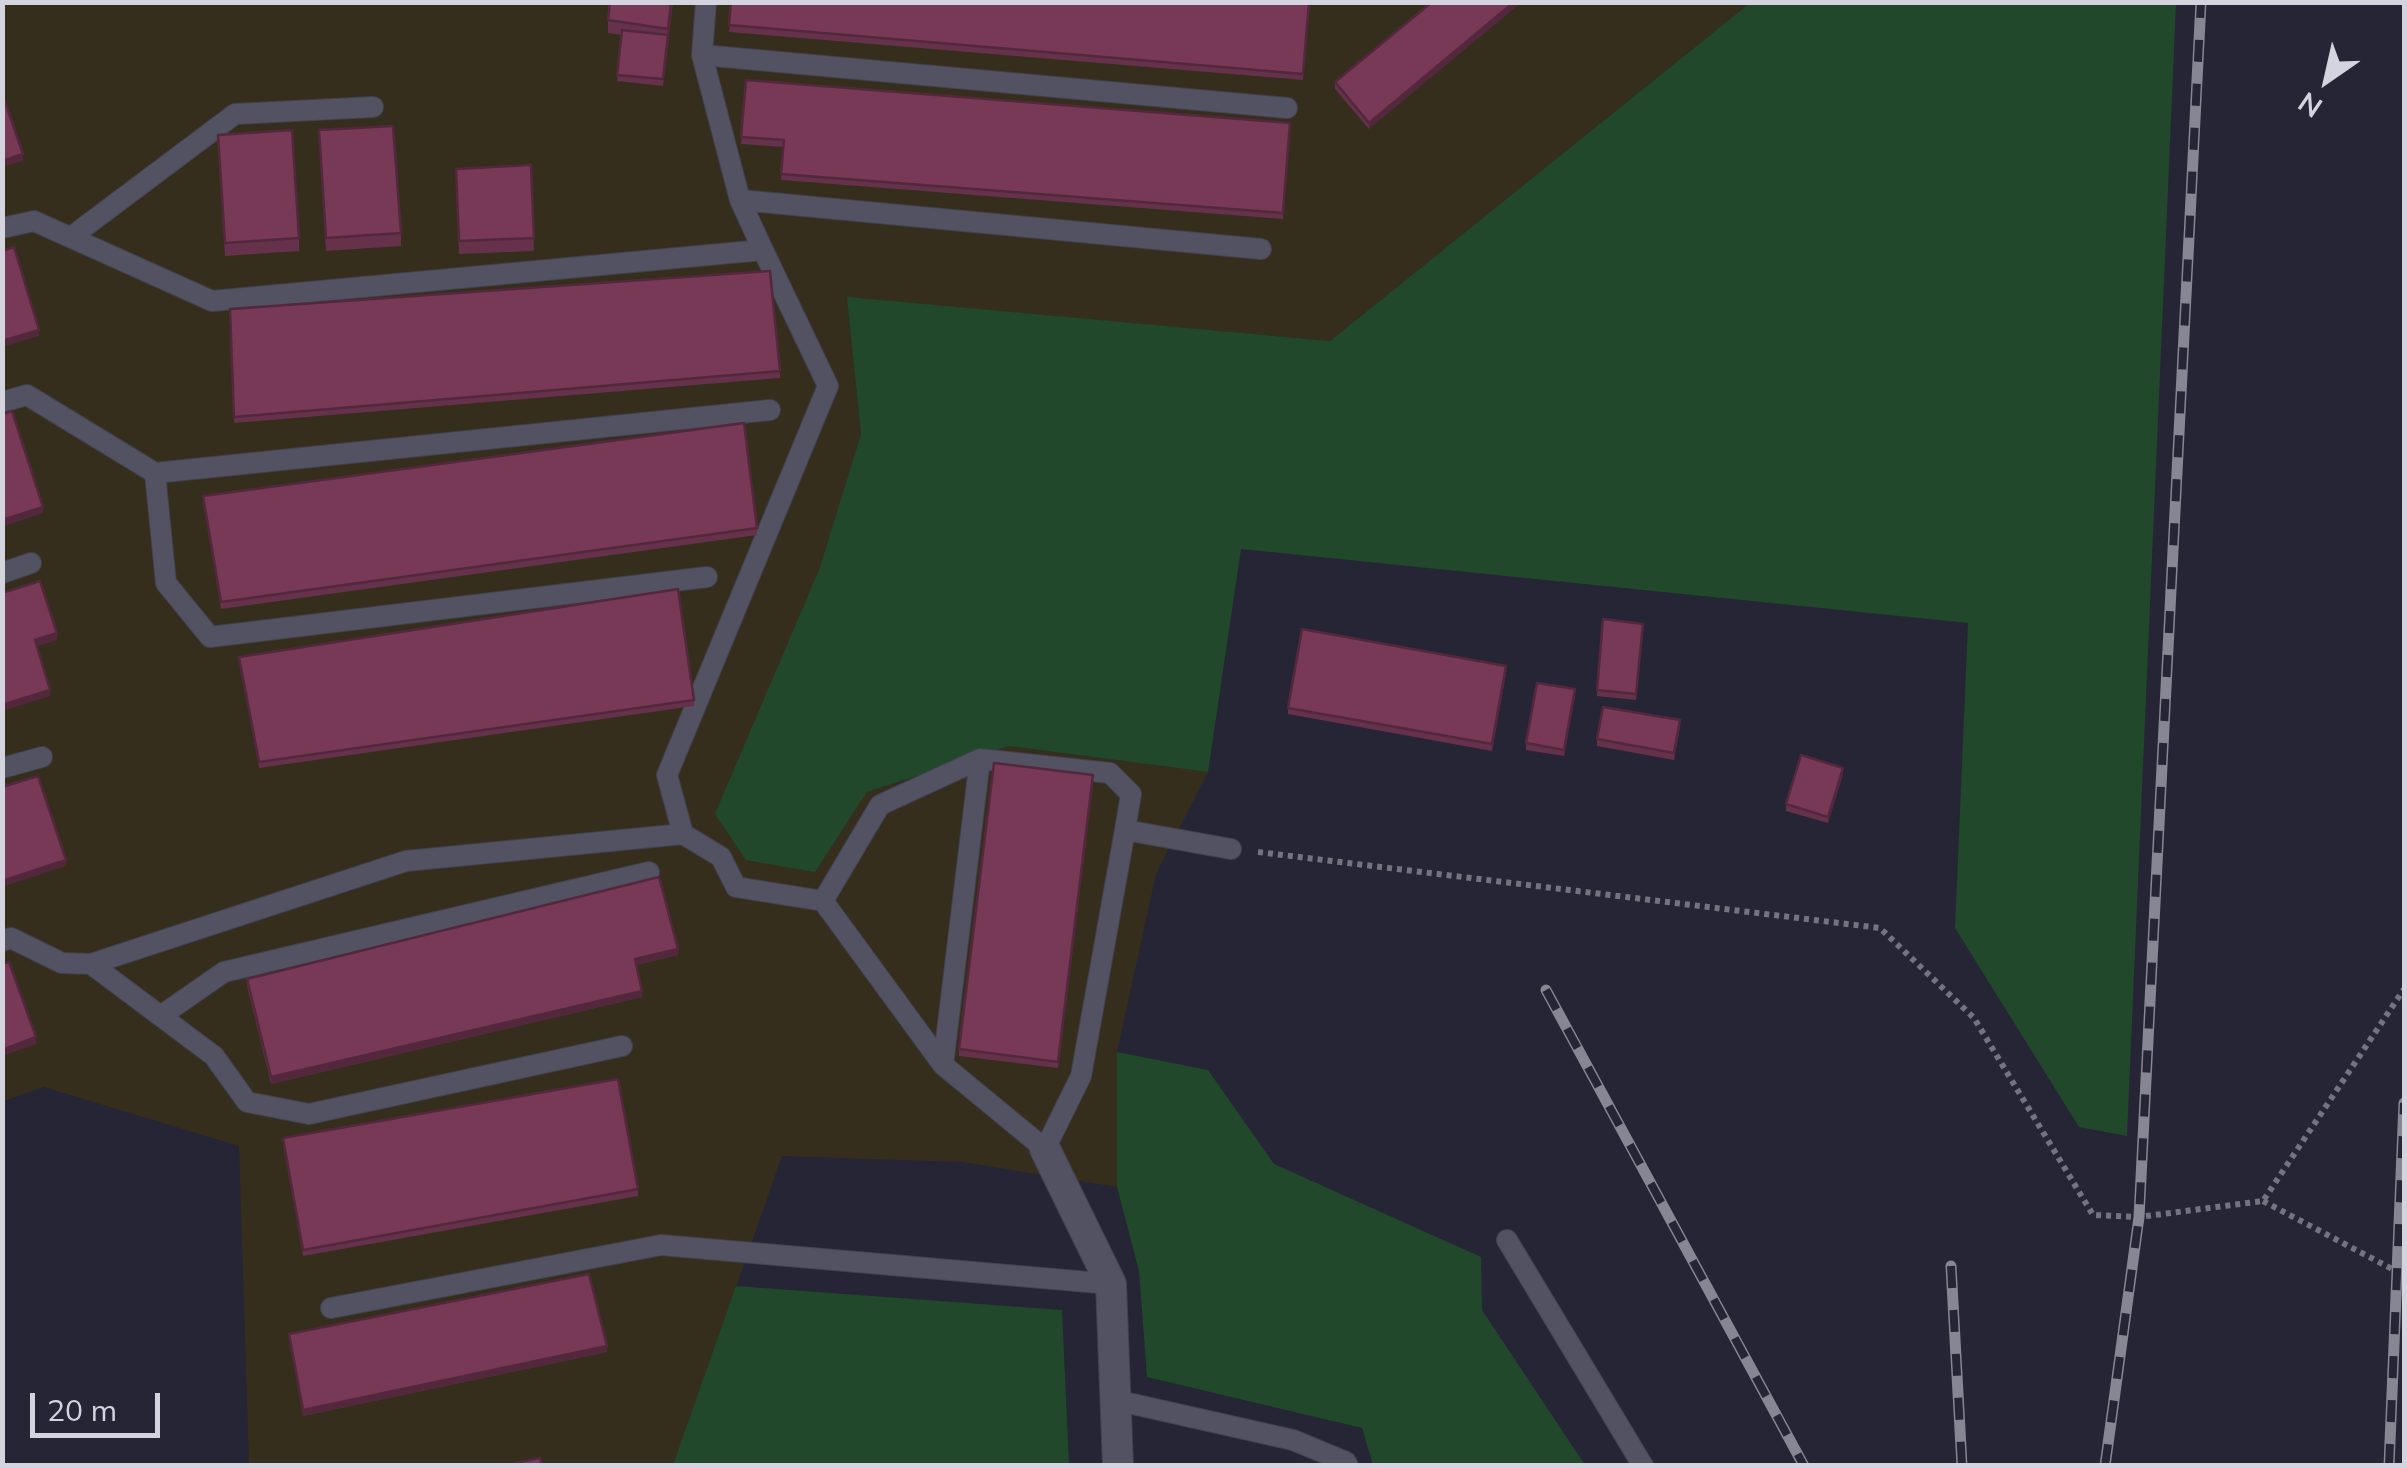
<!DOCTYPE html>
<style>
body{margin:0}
#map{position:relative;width:2407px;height:1468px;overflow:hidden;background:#262535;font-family:Mulish,sans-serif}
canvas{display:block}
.frame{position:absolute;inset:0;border:5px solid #d3d4de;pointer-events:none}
.north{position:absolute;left:2277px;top:30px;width:100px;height:100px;-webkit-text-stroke:8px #262535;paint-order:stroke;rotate:214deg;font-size:28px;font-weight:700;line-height:40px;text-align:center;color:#d3d4de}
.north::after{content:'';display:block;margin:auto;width:35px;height:45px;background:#d3d4de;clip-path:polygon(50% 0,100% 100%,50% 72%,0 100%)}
.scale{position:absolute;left:30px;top:1393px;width:130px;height:45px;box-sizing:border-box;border:5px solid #d3d4de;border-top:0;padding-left:12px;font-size:30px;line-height:35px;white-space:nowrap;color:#d3d4de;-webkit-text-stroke:8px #262535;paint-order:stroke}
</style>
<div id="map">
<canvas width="2407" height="1468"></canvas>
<div class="frame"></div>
<div class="north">N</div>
<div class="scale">20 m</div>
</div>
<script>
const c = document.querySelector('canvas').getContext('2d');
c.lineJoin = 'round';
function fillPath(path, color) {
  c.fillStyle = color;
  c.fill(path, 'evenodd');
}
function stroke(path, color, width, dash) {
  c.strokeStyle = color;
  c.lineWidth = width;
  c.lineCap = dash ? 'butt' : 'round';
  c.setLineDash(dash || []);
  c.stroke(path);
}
const industrial = new Path2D(`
 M 2,3 L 1750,3 L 1330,341 L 848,298 L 861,434 L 819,570 L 815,872 L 867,792 L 1009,746 L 1208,772 L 1156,874 L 1117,1052 L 1117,1187 L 962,1162 L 782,1156 L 673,1466 L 249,1465 L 239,1146 L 44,1087 L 3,1101 Z`);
const green = new Path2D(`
 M 1750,3 L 2176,3 L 2127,1136 L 2079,1127 L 1955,928 L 1968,623 L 1241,549 L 1208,772 L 1009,746 L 867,792 L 815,872 L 746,860 L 715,814 L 819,570 L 861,434 L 847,297 L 1330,341 Z
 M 1117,1052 L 1208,1070 L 1274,1164 L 1481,1257 L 1482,1310 L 1585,1465 L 1373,1465 L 1362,1428 L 1147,1377 L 1139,1271 L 1117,1187 Z
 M 736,1286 L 1062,1310 L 1069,1465 L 673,1465 Z`);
const path = new Path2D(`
 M 1258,852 L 1880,928 L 1974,1018 L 2093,1215 L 2139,1217 L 2263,1201 L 2404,989
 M 2263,1201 L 2396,1271 L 2404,1286`);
const lane = new Path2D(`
 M 706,2 L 702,55 L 1287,108
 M 702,55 L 740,200 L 1261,249
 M 2,228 L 34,221 L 212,301 L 763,250 L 740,200
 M 71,237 L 235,114 L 373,107
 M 763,250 L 828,386 L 667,775 L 683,834 L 721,857 L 736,887 L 823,901 L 943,1065
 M 2,402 L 27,395 L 155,473 L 770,410
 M 155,473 L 166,583 L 210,637 L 707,577
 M 2,573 L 31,563
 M 980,759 L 943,1065 L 1045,1149 L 1081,1076 L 1125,830 L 1231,849
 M 2,768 L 42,757
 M 823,901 L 880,805 L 980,759 L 1110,773 L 1131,794 L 1125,830
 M 2,941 L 11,938 L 62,963 L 91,964 L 406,861 L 683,834
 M 91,964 L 214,1056 L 247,1102 L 309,1114 L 622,1046
 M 162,1015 L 224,972 L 649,872
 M 1507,1240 L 1643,1466
 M 331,1308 L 661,1245 L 1111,1284
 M 1115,1400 L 1293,1440 L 1346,1462 L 1348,1466`);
const street = new Path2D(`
 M 1045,1149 L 1111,1284 L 1118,1466`);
const rail = new Path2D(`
 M 1546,990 L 1804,1466
 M 1951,1266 L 1962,1466
 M 2105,1466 L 2139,1217 L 2201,2
 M 2389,1466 L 2404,1103`);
const wall = new Path2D(`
 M 673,2 L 663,86 L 617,81 L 621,35 L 608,33 L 608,20 Z
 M 731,2 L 1310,2 L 1303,80 L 729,32 Z
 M 1432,2 L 1369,129 L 1335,89 L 1335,82 Z
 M 746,80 L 1290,123 L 1283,219 L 781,180 L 783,147 L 741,144 Z
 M 319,130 L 401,233 L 401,246 L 326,251 Z
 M 218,135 L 299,238 L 299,251 L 225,256 Z
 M 531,165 L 534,251 L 459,254 L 456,169 Z
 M 230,309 L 780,371 L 780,378 L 234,423 Z
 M 203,496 L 757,528 L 757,535 L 221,609 Z
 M 1643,624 L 1636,700 L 1597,696 L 1597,690 Z
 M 239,657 L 694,700 L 694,706 L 259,768 Z
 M 1506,673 L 1492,751 L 1288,714 L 1288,708 Z
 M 1575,695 L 1564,756 L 1526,750 L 1526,743 Z
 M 1680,727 L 1674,760 L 1597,746 L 1597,739 Z
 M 1843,774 L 1828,823 L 1786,811 L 1786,804 Z
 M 1093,782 L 1058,1068 L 959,1056 L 959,1049 Z
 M 678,955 L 636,965 L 642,997 L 271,1084 L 247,986 L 247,979 Z
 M 283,1138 L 638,1189 L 638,1196 L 303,1256 Z
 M 289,1334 L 607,1352 L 303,1416 Z`);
const shadedWall = new Path2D(`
 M 671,2 L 673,2 L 663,86 L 668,29 Z
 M 1514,2 L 1522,2 L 1369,129 L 1369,123 Z
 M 23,154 L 23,161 L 2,167 L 2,161 Z
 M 39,330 L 39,336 L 2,347 L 2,341 Z
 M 43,507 L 43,513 L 2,527 L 2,520 Z
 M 57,633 L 57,640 L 35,647 L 35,640 Z
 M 1506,666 L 1506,673 L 1492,751 L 1492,744 Z
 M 50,690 L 50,696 L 2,711 L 2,705 Z
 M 1843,768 L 1843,774 L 1828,823 L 1828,817 Z
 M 66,860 L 66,866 L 2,887 L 2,881 Z
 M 678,949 L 678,955 L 635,965 L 635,959 Z
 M 642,991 L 642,997 L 271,1084 L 271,1077 Z
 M 36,1037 L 36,1044 L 2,1056 L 2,1050 Z
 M 607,1346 L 607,1352 L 303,1416 L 303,1410 Z`);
const building = new Path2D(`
 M 610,2 L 671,2 L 668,29 L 608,20 Z
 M 731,2 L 1309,2 L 1303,74 L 729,25 Z
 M 1432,2 L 1514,2 L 1369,123 L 1335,82 Z
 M 622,30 L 668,35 L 663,79 L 617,75 Z
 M 746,80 L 1290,123 L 1283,213 L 781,174 L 784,140 L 741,137 Z
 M 2,93 L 23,154 L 2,161 Z
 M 393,126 L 401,233 L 326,238 L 319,130 Z
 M 292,130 L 299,238 L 225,243 L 218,135 Z
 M 531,165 L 534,238 L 459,241 L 456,169 Z
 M 14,247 L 39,330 L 2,341 L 2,251 Z
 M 770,271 L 780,371 L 234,417 L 230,309 Z
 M 12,411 L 43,507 L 2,520 L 2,414 Z
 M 744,423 L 757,528 L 221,602 L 203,496 Z
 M 40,581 L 57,633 L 35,640 L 50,690 L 2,705 L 2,593 Z
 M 678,589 L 694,700 L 259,762 L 239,657 Z
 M 1603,619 L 1643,624 L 1636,694 L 1597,690 Z
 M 1302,629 L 1506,666 L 1492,744 L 1288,708 Z
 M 1537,683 L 1575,689 L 1564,750 L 1526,743 Z
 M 1603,707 L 1680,720 L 1674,753 L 1597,739 Z
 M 1801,755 L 1843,768 L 1828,817 L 1786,804 Z
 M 994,763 L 1093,775 L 1058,1062 L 959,1049 Z
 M 38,776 L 66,860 L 2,881 L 2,787 Z
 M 659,877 L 678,949 L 635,959 L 642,991 L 271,1077 L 247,979 Z
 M 9,962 L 36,1037 L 2,1050 L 2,964 Z
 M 618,1079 L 638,1189 L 303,1250 L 283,1138 Z
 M 589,1274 L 607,1346 L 303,1410 L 289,1334 Z
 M 540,1458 L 542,1466 L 501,1466 Z`);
fillPath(industrial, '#362e1d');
fillPath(green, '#21482b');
stroke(lane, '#42414e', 22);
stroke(street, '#42414e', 32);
stroke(path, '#747481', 6, [5, 5]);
stroke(lane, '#525263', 20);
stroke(street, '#525263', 30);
stroke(rail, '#878793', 11);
stroke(rail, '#262535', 8, [22]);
fillPath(wall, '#66314a');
fillPath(shadedWall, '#53283c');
fillPath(building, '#773956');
stroke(building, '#53283c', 2.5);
</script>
